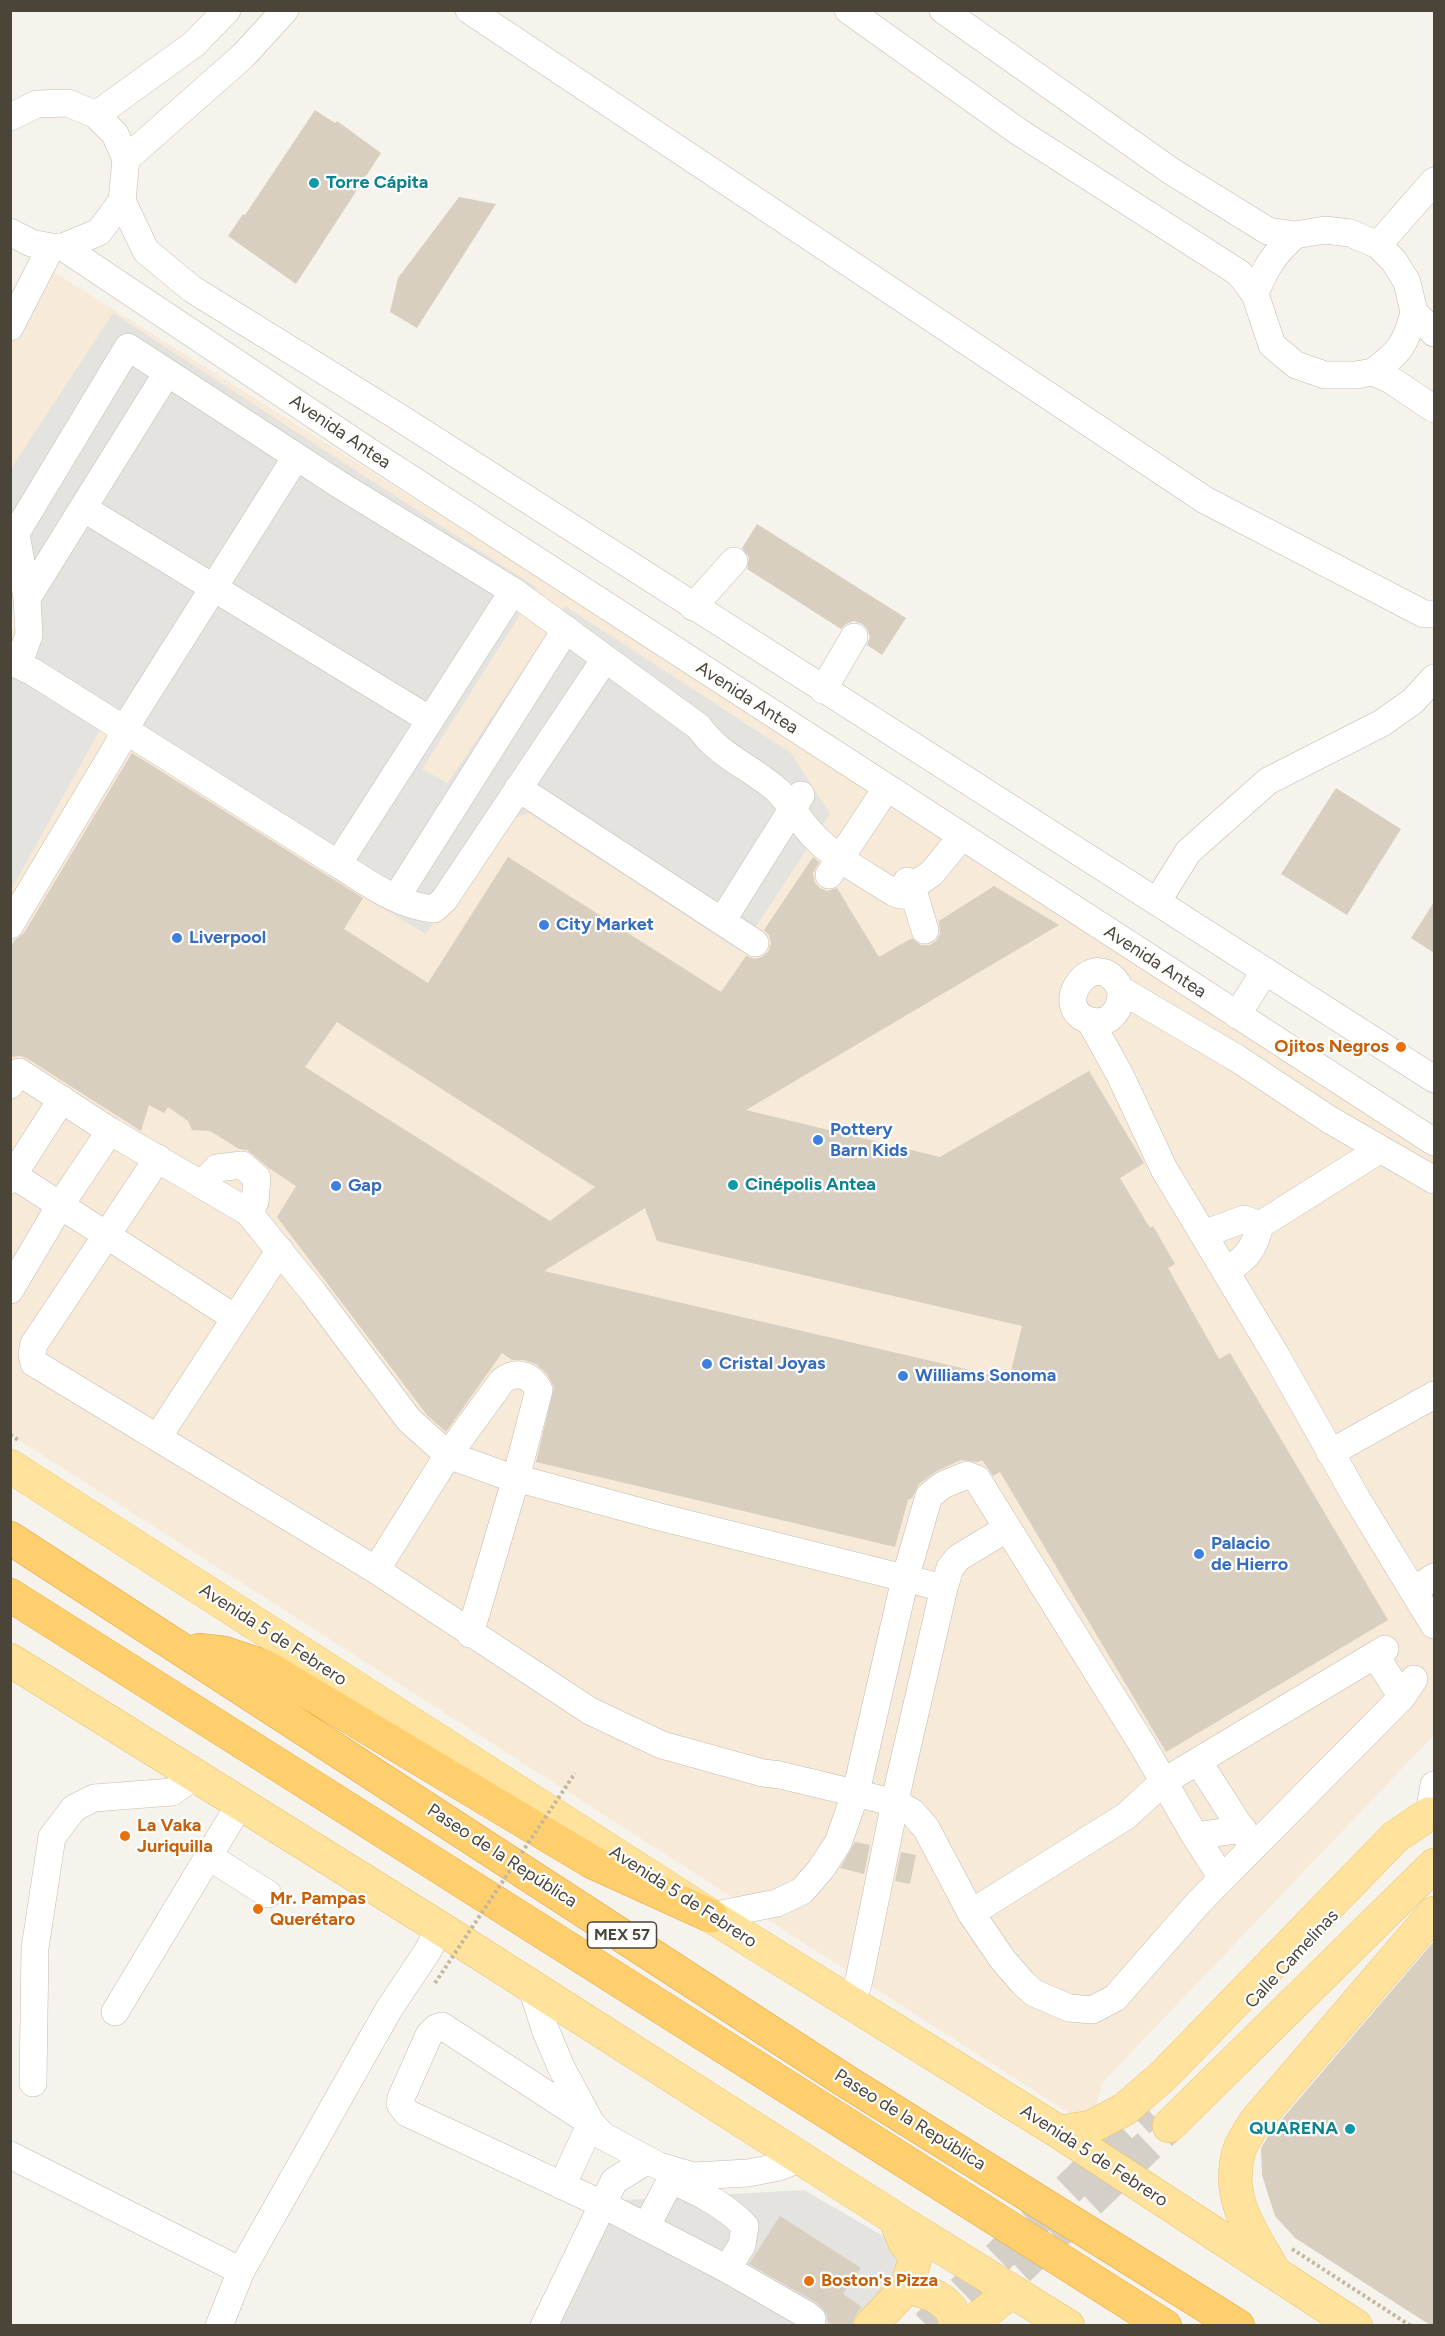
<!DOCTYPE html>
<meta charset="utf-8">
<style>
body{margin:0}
#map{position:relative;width:1445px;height:2336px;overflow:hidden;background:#f6f3ec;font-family:Figtree,sans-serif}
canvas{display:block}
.frame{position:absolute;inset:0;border:12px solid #4b4439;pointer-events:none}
</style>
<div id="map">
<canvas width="1445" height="2336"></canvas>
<div class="frame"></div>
</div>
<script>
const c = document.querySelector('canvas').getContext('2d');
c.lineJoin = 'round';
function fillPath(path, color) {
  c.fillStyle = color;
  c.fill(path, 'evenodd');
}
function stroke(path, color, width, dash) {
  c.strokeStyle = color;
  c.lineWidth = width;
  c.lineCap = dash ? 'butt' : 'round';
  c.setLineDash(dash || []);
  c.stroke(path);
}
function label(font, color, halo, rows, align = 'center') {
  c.font = font + ' Figtree,sans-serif';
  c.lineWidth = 4.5;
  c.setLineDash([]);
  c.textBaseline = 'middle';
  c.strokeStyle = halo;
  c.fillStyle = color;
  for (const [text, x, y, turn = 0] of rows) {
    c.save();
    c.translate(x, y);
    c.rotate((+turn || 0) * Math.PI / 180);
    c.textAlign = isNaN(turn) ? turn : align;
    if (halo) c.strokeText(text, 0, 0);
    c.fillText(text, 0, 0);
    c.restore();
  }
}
const commercial = new Path2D(`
 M 54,272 L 591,610 L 797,746 L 1064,914 L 1434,1154 L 1434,1735 L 1102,2083 L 1091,2127 L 11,1435 L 10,635 L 15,627 L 14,607 L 11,597 L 11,340 Z`);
const parking = new Path2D(`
 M 113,313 L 537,588 L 422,769 L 448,783 L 565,606 L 791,753 L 830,814 L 740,951 L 529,813 L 507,821 L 426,934 L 369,900 L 380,877 L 111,710 L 11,890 L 10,644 L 16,630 L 18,602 L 11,587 L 11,469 Z
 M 804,2190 L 916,2255 L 869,2325 L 545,2326 L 608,2201 Z`);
const building = new Path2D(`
 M 315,110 L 335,123 L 337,121 L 381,153 L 296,284 L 228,236 L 243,214 L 245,215 Z
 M 459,197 L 496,204 L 417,328 L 390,312 L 398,278 Z
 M 757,524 L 906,618 L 882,655 L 867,645 L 870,637 L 867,629 L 862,624 L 854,621 L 846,624 L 841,629 L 747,569 L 749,557 L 742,548 Z
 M 132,753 L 363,898 L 344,929 L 428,983 L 508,857 L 721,992 L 746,956 L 755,959 L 762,957 L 768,952 L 771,943 L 769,935 L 764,930 L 813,857 L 819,862 L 813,873 L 815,883 L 820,888 L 827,891 L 837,888 L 879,957 L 912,938 L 921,945 L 930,945 L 936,941 L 940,934 L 939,921 L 994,886 L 1059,925 L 746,1110 L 940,1157 L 1089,1071 L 1144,1163 L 1120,1178 L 1150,1228 L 1153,1226 L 1175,1264 L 1168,1268 L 1219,1359 L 1230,1353 L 1388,1620 L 1166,1752 L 1000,1472 L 993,1476 L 982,1460 L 978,1462 L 961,1460 L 937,1471 L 919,1484 L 912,1498 L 908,1500 L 895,1547 L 536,1462 L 554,1387 L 547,1374 L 536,1364 L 524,1360 L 512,1360 L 502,1353 L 446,1432 L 427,1415 L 277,1217 L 296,1186 L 269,1168 L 247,1150 L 239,1149 L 210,1131 L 192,1130 L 188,1121 L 168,1107 L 164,1113 L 149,1105 L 141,1131 L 28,1059 L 21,1056 L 10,1057 L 10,947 L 15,940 L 24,933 ZM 337,1022 L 595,1187 L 550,1221 L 305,1067 ZM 645,1208 L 657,1241 L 1022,1326 L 1009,1379 L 544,1271 Z
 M 1336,788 L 1401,829 L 1347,915 L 1281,874 Z
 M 1434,902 L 1434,953 L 1411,938 Z
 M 855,1842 L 870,1845 L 864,1874 L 840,1868 Z
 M 901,1852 L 916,1855 L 910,1884 L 895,1881 Z
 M 1434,1941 L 1434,2325 L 1430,2325 L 1295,2238 L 1275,2216 L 1262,2175 L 1261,2148 L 1270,2133 Z
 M 780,2216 L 861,2268 L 843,2294 L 862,2307 L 856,2314 L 852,2325 L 834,2325 L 828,2322 L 826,2313 L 817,2303 L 749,2264 Z`);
const majorTunnel = new Path2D(`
 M 983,2303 L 1169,2126
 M 927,2326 L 1149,2111`);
const path = new Path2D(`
 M 10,1435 L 20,1441
 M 1292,2249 L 1411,2326`);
const minor = new Path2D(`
 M 469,10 L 1205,500 L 1424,614 L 1434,614
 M 848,10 L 1019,132 L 1239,273 L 1255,294 L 1272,345 L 1296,365 L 1325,375 L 1356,375 L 1373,372 L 1391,380 L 1434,409
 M 943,10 L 1171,171 L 1268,231 L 1295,235 L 1325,230 L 1350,233 L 1378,245 L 1394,261 L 1407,282 L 1414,312 L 1434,333
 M 96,115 L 194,44 L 227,10
 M 10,117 L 37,104 L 68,103 L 96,115 L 115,134 L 126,159 L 122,201 L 99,232 L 63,247 L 51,247 L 31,243 L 10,232
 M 126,159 L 243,56 L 285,10
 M 122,201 L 146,251 L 192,289 L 397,416 L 1434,1079
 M 1378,245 L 1434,181
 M 63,247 L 371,453 L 1434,1142
 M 1255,294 C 1265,268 1274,254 1295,235
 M 10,327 L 51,247
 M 128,347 L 340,485 L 513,591 L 338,864 L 33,672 L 18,665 L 29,635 L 27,598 L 16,533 Z
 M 1373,372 C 1400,352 1406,344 1414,312
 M 83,508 L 430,720
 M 513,591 L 699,727 C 719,756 751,767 777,790 C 791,803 798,820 811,833 C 833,858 865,874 893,892 L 901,895 L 913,896
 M 27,598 L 167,373
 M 693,607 L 734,561
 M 823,690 L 854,637
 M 518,788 L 755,943
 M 338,864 C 367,882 398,906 434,909 L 444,900 L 605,659
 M 829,875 L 886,789
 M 907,881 L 911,884 L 925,930
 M 901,895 L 911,884 L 922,880 L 932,873 L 962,836
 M 396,898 L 566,629
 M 1157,902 L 1188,852 L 1268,781 L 1382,723 L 1413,701 L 1434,678
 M 722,921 L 801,795
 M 10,925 L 118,745 L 125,728 L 296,457
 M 1121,990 C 1122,1008 1111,1026 1091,1021 C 1046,1009 1096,939 1121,990 L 1238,1059 L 1330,1120 L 1434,1180
 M 1237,1015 L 1265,971
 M 1090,1021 L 1120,1075 L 1164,1169 L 1277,1357 L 1357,1499 L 1434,1625
 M 10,1085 L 19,1072 L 110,1131 L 248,1212 L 313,1292 L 409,1420 L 448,1455 L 501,1474 L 660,1517 L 944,1588
 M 158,1158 L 34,1344 L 32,1354 L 34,1363 L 376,1570 L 590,1711 L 662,1745 L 763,1773 L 780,1775 L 896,1803 L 912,1812 L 926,1828 L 971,1913 L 1003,1960 L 1023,1983 L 1034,1993 L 1069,2008 L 1092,2010 L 1115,1998 L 1199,1902 L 1402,1697 L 1414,1679
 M 10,1173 L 235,1318
 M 10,1180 L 62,1099
 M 202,1184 L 217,1168 L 242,1165 L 257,1178 L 255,1202 L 248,1212
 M 1204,1234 L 1244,1219 L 1260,1225
 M 1226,1272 C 1247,1257 1254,1250 1260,1225 L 1379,1150
 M 10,1290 L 61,1204 L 110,1131
 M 158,1437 L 280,1250
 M 1330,1453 L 1434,1395
 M 376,1570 L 448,1455 L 502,1381 C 516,1370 530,1374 539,1390 L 516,1478 L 470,1634
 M 1413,1591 L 1434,1577
 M 1375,1655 L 1402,1697
 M 1198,1761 L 1253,1847
 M 1429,1814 L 1434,1785
 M 1195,1836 L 1243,1829
 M 208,1856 L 268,1894
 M 971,1913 L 1126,1816 L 1163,1782 L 1385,1649
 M 711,1916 L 777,1903 L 802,1891 L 821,1869 L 838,1843 L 856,1792 L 905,1579 L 929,1496 L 943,1485 L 967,1475 L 977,1479 L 1142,1744 L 1195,1836 L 1222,1878
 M 532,1988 L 545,2029 L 561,2067 L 591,2123 L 603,2136 L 659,2166 L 693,2176 L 748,2173 L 779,2167 L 802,2158
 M 852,2005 L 859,1980 L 900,1778 L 944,1588 L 950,1568 L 958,1558 L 1006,1529
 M 115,2012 L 240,1804
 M 33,2083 L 35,1948 L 52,1837 L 74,1808 L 94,1798 L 172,1792 L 194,1776
 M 10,2155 L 241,2271
 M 671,2180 C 698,2192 724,2204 745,2226 L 742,2245 L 727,2269 L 807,2315 L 812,2319 L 811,2326
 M 562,2186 L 591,2123 L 442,2026 L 436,2028 L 429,2035 L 401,2098 L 400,2104 L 407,2113 L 604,2205 L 727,2269
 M 646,2227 L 675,2172
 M 219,2326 L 241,2271 L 389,2009 L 427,1952 L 440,1928
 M 544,2326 L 614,2181 L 648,2160`);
const major = new Path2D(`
 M 10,1466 L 711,1916 L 1059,2132 L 1356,2326
 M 10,1660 L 440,1928 L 896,2219 L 1068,2326
 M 1169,2126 L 1434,1865
 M 1059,2132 L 1091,2127 L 1125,2109 L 1164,2075 L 1395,1837 L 1429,1814
 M 1271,2266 C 1249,2228 1226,2197 1239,2151 C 1242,2141 1250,2131 1255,2122 L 1434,1913
 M 907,2287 C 926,2291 957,2301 955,2326
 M 870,2326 L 907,2287 L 916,2255 L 905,2243 L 896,2221
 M 968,2326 L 1012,2291`);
const highway = new Path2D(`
 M 10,1538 L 844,2080 L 1238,2326
 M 10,1595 L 1165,2326
 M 199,1650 L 224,1653 L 266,1667 L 592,1862 L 711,1916`);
const pathBridge = new Path2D(`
 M 435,1983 L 575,1773`);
const markers = [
 [314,183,6,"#0f9aa8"],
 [544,925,6,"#3f7fe0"],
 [177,938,6,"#3f7fe0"],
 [1401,1047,6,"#e8710a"],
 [818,1140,6,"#3f7fe0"],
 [733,1185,6,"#0f9aa8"],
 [336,1186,6,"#3f7fe0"],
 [707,1364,6,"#3f7fe0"],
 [903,1376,6,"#3f7fe0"],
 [1199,1554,6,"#3f7fe0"],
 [125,1836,6,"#e8710a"],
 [258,1909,6,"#e8710a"],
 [1350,2129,6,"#0f9aa8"],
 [809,2281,6,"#e8710a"]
];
const shields = [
 [622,1935,69]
];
const shieldNames = [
 ["MEX 57",622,1935]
];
const cultureNames = [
 ["Torre Cápita",326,183],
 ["Cinépolis Antea",745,1185],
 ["QUARENA",1338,2129,"right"]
];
const streetNames = [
 ["Avenida Antea",340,432,34],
 ["Avenida Antea",747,698,33],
 ["Avenida Antea",1155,962,33],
 ["Avenida 5 de Febrero",273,1635,33],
 ["Paseo de la República",502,1856,33],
 ["Avenida 5 de Febrero",683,1897,33],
 ["Calle Camelinas",1292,1959,-47],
 ["Paseo de la República",910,2120,32],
 ["Avenida 5 de Febrero",1094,2156,33]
];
const shopNames = [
 ["City Market",556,925],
 ["Liverpool",189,938],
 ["Pottery",830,1130],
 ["Barn Kids",830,1151],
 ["Gap",348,1186],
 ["Cristal Joyas",719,1364],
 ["Williams Sonoma",915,1376],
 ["Palacio",1211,1544],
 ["de Hierro",1211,1565]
];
const foodNames = [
 ["Ojitos Negros",1389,1047,"right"],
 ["La Vaka",137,1826],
 ["Juriquilla",137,1847],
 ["Mr. Pampas",270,1899],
 ["Querétaro",270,1920],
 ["Boston's Pizza",821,2281]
];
fillPath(commercial, '#f7ead8');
fillPath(parking, '#e5e3e0');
fillPath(building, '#d8cfc1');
stroke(majorTunnel, '#d4d0c8', 33, [33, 16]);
stroke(minor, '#c2bbae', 28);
stroke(major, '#e6c16a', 34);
stroke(highway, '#e0a43c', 34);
stroke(path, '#c4b79f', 4, [3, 3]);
stroke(minor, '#fff', 27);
stroke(major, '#ffe39c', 33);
stroke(highway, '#ffcf6e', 33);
stroke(pathBridge, '#c4b79f', 4, [3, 3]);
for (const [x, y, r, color] of markers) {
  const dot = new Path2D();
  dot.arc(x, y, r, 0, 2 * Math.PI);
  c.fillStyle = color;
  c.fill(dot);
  stroke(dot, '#fff', 2);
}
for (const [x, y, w] of shields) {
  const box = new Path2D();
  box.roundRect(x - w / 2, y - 13, w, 26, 4.5);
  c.fillStyle = '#fff';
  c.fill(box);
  stroke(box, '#4b4439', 1.5);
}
label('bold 16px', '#4b4439', null, shieldNames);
label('bold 18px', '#0d838f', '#fff', cultureNames, 'left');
label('18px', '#4b4439', '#fff', streetNames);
label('bold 18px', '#366cbe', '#fff', shopNames, 'left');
label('bold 18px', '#c56008', '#fff', foodNames, 'left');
</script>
